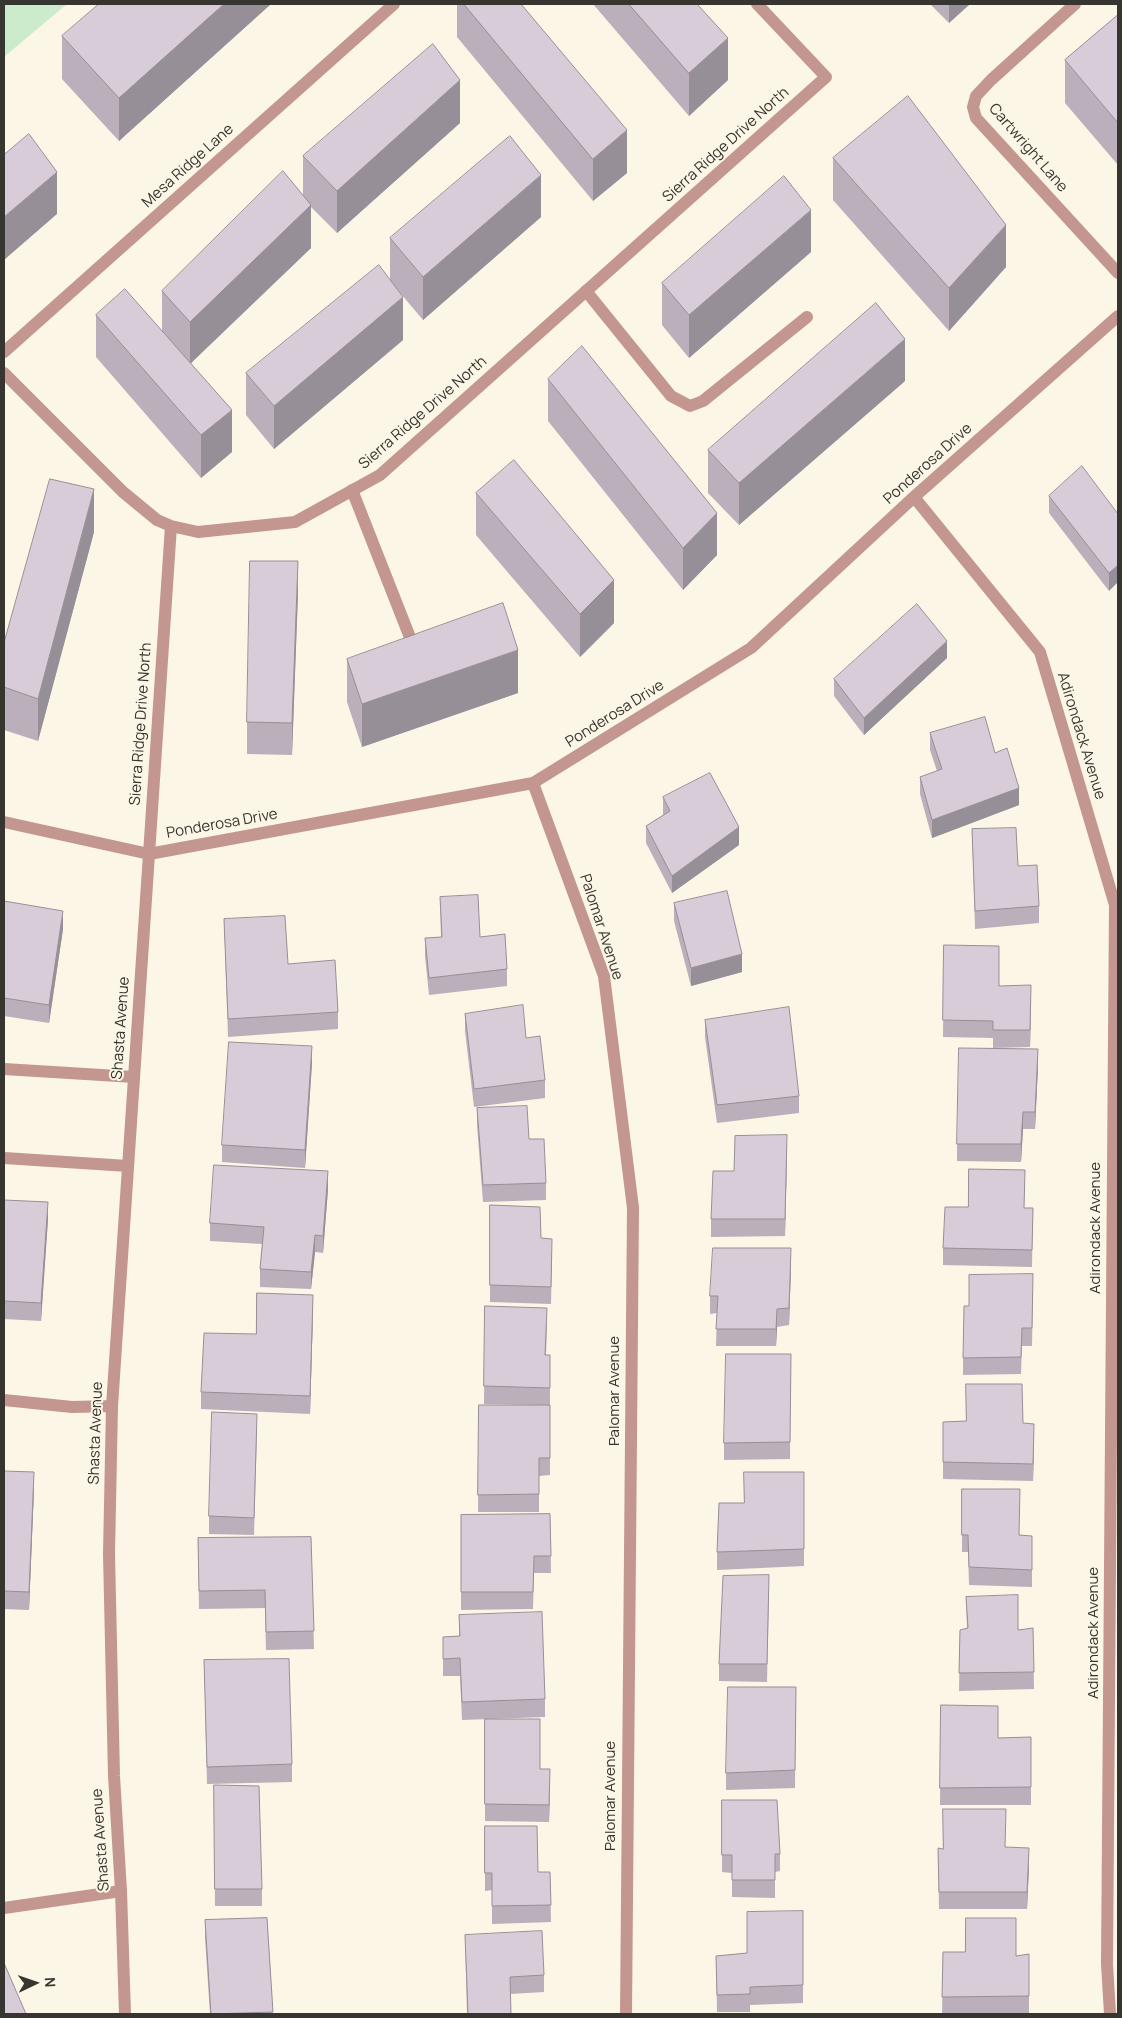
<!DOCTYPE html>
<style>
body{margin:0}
#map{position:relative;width:1122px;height:2018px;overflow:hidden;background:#fbf6e6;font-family:Manrope,sans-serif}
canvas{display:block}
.frame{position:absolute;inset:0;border:5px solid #37352f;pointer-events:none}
.north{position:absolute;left:10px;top:1958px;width:50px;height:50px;-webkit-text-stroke:4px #fbf6e6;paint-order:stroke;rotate:87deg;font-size:14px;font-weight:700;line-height:20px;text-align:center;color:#37352f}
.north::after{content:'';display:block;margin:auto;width:18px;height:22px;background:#37352f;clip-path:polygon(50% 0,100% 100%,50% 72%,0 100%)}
</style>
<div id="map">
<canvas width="1122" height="2018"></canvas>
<div class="frame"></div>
<div class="north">N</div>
</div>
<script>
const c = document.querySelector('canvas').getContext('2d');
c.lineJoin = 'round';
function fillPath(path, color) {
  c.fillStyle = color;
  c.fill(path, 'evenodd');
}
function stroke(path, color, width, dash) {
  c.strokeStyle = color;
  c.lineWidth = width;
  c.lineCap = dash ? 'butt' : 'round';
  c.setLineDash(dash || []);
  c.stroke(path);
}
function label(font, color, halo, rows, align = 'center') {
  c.font = font + ' Manrope,sans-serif';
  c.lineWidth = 4;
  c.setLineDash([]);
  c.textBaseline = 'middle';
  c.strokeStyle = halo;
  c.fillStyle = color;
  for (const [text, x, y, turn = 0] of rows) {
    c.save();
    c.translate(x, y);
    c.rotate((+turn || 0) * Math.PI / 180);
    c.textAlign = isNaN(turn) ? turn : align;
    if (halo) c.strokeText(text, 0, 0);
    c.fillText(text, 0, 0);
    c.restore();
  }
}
const green = new Path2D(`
 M 4,4 L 67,4 L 4,57 Z`);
const service = new Path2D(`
 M 586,291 L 671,396 L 690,406 L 703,401 L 807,317
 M 352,490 L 413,645
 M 4,1069 L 134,1077
 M 4,1158 L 128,1166
 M 4,1908 L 121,1891`);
const minor = new Path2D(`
 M 1075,4 L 991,80 L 976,96 L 973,107 L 976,118 L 1118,273
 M 4,352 L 394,4
 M 4,373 L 123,492 L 157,520 L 171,526 L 198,532 L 295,522 L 380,475 L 826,77 L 757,4
 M 914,497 L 1040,652 L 1115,905 L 1107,1964 L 1110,2014
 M 533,783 L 604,976 L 633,1208 L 626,2014
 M 4,822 L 149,854 L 533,783 L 751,648 L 914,497 L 1118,316
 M 4,1400 L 72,1407 L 112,1406
 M 125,2014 L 121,1891 L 114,1776 L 109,1554 L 112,1406 L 171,526`);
const wall = new Path2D(`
 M 271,4 L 119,141 L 62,79 L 62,36 Z
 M 457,4 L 521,4 L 627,173 L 593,201 L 457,37 Z
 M 593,4 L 697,4 L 728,80 L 689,116 Z
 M 930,4 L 970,4 L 949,23 Z
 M 1118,15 L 1118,165 L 1065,103 L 1065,60 Z
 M 460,123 L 337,233 L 311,207 L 311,248 L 191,363 L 232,452 L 201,478 L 96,357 L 96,315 L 162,331 L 162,291 L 303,196 L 303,156 Z
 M 833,158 L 1006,267 L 949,331 L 833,200 Z
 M 541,217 L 423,320 L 391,282 L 403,340 L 274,449 L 246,415 L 246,373 L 390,280 L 390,238 Z
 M 811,252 L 689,358 L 662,325 L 662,283 Z
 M 548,379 L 717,555 L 683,590 L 548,421 Z
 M 905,381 L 739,525 L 708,493 L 708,450 Z
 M 476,493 L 614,623 L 580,657 L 476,535 Z
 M 1049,496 L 1118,514 L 1109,591 L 1049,513 Z
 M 94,532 L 38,741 L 4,730 L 4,643 Z
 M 298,593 L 292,755 L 247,754 L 247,722 Z
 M 947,658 L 864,735 L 834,696 L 834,679 Z
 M 347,659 L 518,693 L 362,747 L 347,702 Z
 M 930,733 L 995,753 L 1019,805 L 932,838 L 920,794 L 920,777 L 937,771 L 930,750 Z
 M 663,797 L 739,845 L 672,893 L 646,843 L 646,826 L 663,815 Z
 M 972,829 L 1018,866 L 1039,906 L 1039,923 L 975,929 Z
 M 440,897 L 480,937 L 507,969 L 507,986 L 429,995 L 425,956 L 425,938 L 441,937 Z
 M 4,901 L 63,929 L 49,1023 L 4,1016 Z
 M 674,903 L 742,972 L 691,986 L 674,921 Z
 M 224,919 L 288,964 L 338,1012 L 338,1029 L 228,1037 Z
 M 944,945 L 999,986 L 1031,1002 L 1030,1047 L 993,1048 L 993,1038 L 943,1037 Z
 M 465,1014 L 526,1038 L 545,1080 L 545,1098 L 474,1107 L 465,1031 Z
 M 705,1020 L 799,1096 L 799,1113 L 717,1123 L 705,1037 Z
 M 312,1063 L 305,1168 L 222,1162 L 222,1145 Z
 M 1038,1066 L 1035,1129 L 1023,1129 L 1021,1162 L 957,1161 L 957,1144 Z
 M 477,1108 L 546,1183 L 546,1200 L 483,1202 L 477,1125 Z
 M 787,1153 L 785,1236 L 711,1237 L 711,1219 Z
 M 1025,1187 L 1024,1208 L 1033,1208 L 1032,1267 L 943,1265 L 943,1248 L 968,1207 Z
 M 328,1189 L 323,1253 L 315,1252 L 311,1289 L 260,1287 L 260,1269 L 262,1244 L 210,1241 L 210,1223 Z
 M 4,1200 L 48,1219 L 41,1321 L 4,1319 Z
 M 490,1205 L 541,1238 L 552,1256 L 551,1304 L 490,1302 Z
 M 791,1265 L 789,1325 L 777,1327 L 776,1346 L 716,1346 L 717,1313 L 710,1314 L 710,1296 Z
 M 1033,1292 L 1032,1346 L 1022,1346 L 1021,1374 L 963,1375 L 963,1358 L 969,1306 Z
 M 485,1306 L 547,1325 L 546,1355 L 550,1355 L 550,1475 L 539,1476 L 539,1512 L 478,1512 L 479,1405 L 536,1405 L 484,1404 Z
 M 313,1312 L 310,1414 L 201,1409 L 201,1392 L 256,1334 Z
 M 791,1354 L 790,1459 L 724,1460 L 724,1443 Z
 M 966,1421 L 1023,1423 L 1034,1442 L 1033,1481 L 943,1479 L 943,1422 Z
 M 257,1432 L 254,1535 L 209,1534 L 209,1516 Z
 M 4,1471 L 34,1489 L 29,1610 L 4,1609 Z
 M 804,1472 L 804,1566 L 717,1570 L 717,1552 L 744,1503 Z
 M 962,1489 L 1020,1535 L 1032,1536 L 1032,1587 L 969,1585 L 968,1552 L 962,1552 Z
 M 550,1514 L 551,1573 L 534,1573 L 533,1609 L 461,1610 L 461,1515 Z
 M 311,1537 L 314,1649 L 266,1650 L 265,1608 L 199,1609 L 198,1538 Z
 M 769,1593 L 767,1682 L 719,1681 L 719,1664 Z
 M 966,1597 L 1018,1630 L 1033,1628 L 1034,1689 L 959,1691 L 960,1630 L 967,1628 Z
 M 459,1615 L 545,1699 L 545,1717 L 462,1720 L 460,1676 L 443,1676 L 443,1637 L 459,1636 Z
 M 204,1660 L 292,1764 L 292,1782 L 207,1784 Z
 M 796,1687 L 795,1788 L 726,1790 L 726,1773 Z
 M 941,1705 L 998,1738 L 1031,1737 L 1031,1805 L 940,1805 Z
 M 485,1719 L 540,1769 L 550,1787 L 549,1822 L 485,1821 Z
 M 214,1785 L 262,1889 L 262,1906 L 215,1906 Z
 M 722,1800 L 780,1854 L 780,1871 L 775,1872 L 775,1898 L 732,1897 L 732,1873 L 722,1872 Z
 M 485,1826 L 538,1872 L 550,1872 L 551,1922 L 492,1924 L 492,1890 L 485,1891 Z
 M 1005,1847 L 1029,1866 L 1027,1909 L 939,1909 L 938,1848 L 943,1849 Z
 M 803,1911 L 803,2003 L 750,2005 L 750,2012 L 717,2012 L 716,1956 L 747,1953 Z
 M 267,1918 L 273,2014 L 210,2014 L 205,1938 L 205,1920 Z
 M 465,1935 L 544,1975 L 544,1992 L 510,1994 L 511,2014 L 467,2014 Z
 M 943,1952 L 1016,1956 L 1029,1954 L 1029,2014 L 942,2014 Z`);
const shadedWall = new Path2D(`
 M 224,4 L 271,4 L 119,141 L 119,98 Z
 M 949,4 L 970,4 L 949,23 Z
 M 728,38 L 728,80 L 689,116 L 689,73 Z
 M 460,80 L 460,123 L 337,233 L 337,191 Z
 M 627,130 L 627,173 L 593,201 L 593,159 Z
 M 57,172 L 57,214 L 4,260 L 4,217 Z
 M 541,175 L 541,217 L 423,320 L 423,277 Z
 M 311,205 L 311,248 L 190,364 L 190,322 Z
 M 811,210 L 811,252 L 689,358 L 689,315 Z
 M 1006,225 L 1006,267 L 949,331 L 949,288 Z
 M 403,297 L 403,340 L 274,449 L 274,406 Z
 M 905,339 L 905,381 L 739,525 L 739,483 Z
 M 232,410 L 232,452 L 201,478 L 201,435 Z
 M 94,489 L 94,532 L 38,741 L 38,699 Z
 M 717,513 L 717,555 L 683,590 L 683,548 Z
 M 298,561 L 298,593 L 292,755 L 292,723 Z
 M 1118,565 L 1118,582 L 1109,591 L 1109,573 Z
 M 614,580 L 614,623 L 580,657 L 580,614 Z
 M 947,641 L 947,658 L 864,735 L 864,718 Z
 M 518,650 L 518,693 L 362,747 L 362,704 Z
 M 1019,788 L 1019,805 L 932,838 L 932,820 Z
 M 739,827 L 739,845 L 672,893 L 672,876 Z
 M 63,911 L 63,929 L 49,1023 L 49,1005 Z
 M 742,954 L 742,972 L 691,986 L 691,968 Z
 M 1031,985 L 1031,1002 L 1030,1047 L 1030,1030 Z
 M 312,1046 L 312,1063 L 305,1168 L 305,1150 Z
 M 1038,1049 L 1038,1066 L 1035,1129 L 1035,1112 Z
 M 1023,1112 L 1023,1129 L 1021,1162 L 1021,1144 Z
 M 787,1135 L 787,1153 L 785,1236 L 785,1219 Z
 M 328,1171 L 328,1189 L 323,1253 L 323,1236 Z
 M 48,1202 L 48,1219 L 41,1321 L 41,1303 Z
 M 315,1235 L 315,1252 L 311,1289 L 311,1272 Z
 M 791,1248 L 791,1265 L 789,1325 L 789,1308 Z
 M 313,1295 L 313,1312 L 310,1414 L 310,1396 Z
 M 777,1309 L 777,1327 L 776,1346 L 776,1329 Z
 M 1034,1424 L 1034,1442 L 1033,1481 L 1033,1464 Z
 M 34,1472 L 34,1489 L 29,1610 L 29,1592 Z
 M 550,1769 L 550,1787 L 549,1822 L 549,1805 Z
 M 1029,1848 L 1029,1866 L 1027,1909 L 1027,1892 Z`);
const building = new Path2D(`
 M 99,4 L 224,4 L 119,98 L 62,36 Z
 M 464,4 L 521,4 L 627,130 L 593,159 Z
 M 629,4 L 697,4 L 728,38 L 689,73 Z
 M 1118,15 L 1118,123 L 1065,60 Z
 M 433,44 L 460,80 L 337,191 L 303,156 Z
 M 908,96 L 1006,225 L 949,288 L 833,158 Z
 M 29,134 L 57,172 L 4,217 L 4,155 Z
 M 510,136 L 541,175 L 423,277 L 390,238 Z
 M 283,171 L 311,205 L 190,322 L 162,291 Z
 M 784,176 L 811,210 L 689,315 L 662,283 Z
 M 379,265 L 403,297 L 274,406 L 246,373 Z
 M 125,289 L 232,410 L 201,435 L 96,315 Z
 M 876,303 L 905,339 L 739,483 L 708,450 Z
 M 582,346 L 717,513 L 683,548 L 548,379 Z
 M 514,460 L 614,580 L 580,614 L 476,493 Z
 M 1082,466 L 1118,514 L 1118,565 L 1109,573 L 1049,496 Z
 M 50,479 L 94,489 L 38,699 L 4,687 L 4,643 Z
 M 250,561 L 298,561 L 292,723 L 247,722 Z
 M 503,603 L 518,650 L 362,704 L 347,659 Z
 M 917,604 L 947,641 L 864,718 L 834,679 Z
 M 985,717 L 995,753 L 1007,748 L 1019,788 L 932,820 L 920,777 L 942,769 L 930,733 Z
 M 710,773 L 739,827 L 672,876 L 646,826 L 670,811 L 663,797 Z
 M 1016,828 L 1018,866 L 1037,865 L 1039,906 L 975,911 L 972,829 Z
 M 727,891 L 742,954 L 691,968 L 674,903 Z
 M 478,895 L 480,937 L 505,934 L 507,969 L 429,978 L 425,938 L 442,937 L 440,897 Z
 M 4,901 L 63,911 L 49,1005 L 4,998 Z
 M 285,916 L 288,964 L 335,960 L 338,1012 L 228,1019 L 224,919 Z
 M 944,945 L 999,946 L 999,986 L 1031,985 L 1030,1030 L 993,1030 L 993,1021 L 943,1020 Z
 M 523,1005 L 526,1038 L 540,1036 L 545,1080 L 474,1089 L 465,1014 Z
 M 789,1007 L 799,1096 L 717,1105 L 705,1020 Z
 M 229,1042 L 312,1046 L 305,1150 L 222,1145 Z
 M 959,1048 L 1038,1049 L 1035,1112 L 1023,1112 L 1021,1144 L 957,1144 Z
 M 527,1106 L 529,1139 L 544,1139 L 546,1183 L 483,1185 L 477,1108 Z
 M 787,1135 L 785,1219 L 711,1219 L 713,1171 L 734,1171 L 735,1136 Z
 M 214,1165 L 328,1171 L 323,1236 L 315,1235 L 311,1272 L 260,1269 L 264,1227 L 210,1223 Z
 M 969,1169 L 1025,1170 L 1024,1208 L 1033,1208 L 1032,1250 L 943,1248 L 945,1207 L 968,1207 Z
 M 4,1200 L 48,1202 L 41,1303 L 4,1301 Z
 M 490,1205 L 540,1207 L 541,1238 L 552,1239 L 551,1287 L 490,1285 Z
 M 713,1248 L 791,1248 L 789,1308 L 777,1309 L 776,1329 L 716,1329 L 718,1296 L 710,1296 Z
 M 1033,1274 L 1032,1328 L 1022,1328 L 1021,1357 L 963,1358 L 964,1306 L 969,1306 L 969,1275 Z
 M 257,1293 L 313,1295 L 310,1396 L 201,1392 L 204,1333 L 256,1334 Z
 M 485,1306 L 547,1308 L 545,1355 L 550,1355 L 550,1388 L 484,1386 Z
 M 726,1354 L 791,1354 L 790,1442 L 724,1443 Z
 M 966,1384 L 1022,1384 L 1023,1423 L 1034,1424 L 1033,1464 L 943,1462 L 943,1422 L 966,1421 Z
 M 479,1405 L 550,1405 L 550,1458 L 539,1458 L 539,1494 L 478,1495 Z
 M 212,1412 L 257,1414 L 254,1518 L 209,1516 Z
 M 4,1471 L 34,1472 L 29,1592 L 4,1591 Z
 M 744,1472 L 804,1472 L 804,1549 L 717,1552 L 719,1503 L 744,1503 Z
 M 962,1489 L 1020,1489 L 1019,1535 L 1032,1536 L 1032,1570 L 969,1567 L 968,1535 L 962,1535 Z
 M 550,1514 L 551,1556 L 534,1556 L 533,1592 L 461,1592 L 461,1515 Z
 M 311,1537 L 314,1631 L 266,1632 L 265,1590 L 199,1591 L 198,1538 Z
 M 769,1575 L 767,1664 L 719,1664 L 723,1576 Z
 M 1018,1595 L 1018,1630 L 1033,1628 L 1034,1672 L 959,1673 L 960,1630 L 968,1628 L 966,1597 Z
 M 542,1612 L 545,1699 L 462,1702 L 460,1658 L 443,1659 L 443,1637 L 460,1636 L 459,1615 Z
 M 289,1659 L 292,1764 L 207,1767 L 204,1660 Z
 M 728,1687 L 796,1687 L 795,1770 L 726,1773 Z
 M 941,1705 L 998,1706 L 998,1738 L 1031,1737 L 1031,1787 L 940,1788 Z
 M 485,1719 L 540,1719 L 540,1769 L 550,1769 L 549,1805 L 485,1804 Z
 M 214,1785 L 259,1786 L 262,1889 L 215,1889 Z
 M 722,1800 L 777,1800 L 780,1854 L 775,1854 L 775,1880 L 732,1880 L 732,1855 L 722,1855 Z
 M 943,1809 L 1006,1809 L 1005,1847 L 1029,1848 L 1027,1892 L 939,1892 L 938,1848 L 943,1849 Z
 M 485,1826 L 537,1826 L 538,1872 L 550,1872 L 551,1905 L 492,1906 L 492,1873 L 485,1873 Z
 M 803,1911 L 803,1985 L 750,1987 L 750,1994 L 717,1995 L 716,1956 L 747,1953 L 747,1912 Z
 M 267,1918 L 273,2012 L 211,2014 L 205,1920 Z
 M 966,1918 L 1016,1918 L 1016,1956 L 1029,1954 L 1029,1996 L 942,1997 L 943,1952 L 965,1952 Z
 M 542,1931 L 544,1975 L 510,1977 L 511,2014 L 468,2014 L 465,1935 Z
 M 4,1963 L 26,2014 L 4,2014 Z`);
const streetNames = [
 ["Sierra Ridge Drive North",726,145,-42],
 ["Cartwright Lane",1028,148,49],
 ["Mesa Ridge Lane",188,166,-42],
 ["Sierra Ridge Drive North",423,413,-41],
 ["Ponderosa Drive",928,464,-42],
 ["Ponderosa Drive",615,714,-32],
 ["Sierra Ridge Drive North",141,724,-86],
 ["Adirondack Avenue",1081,736,73],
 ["Ponderosa Drive",222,824,-10],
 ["Palomar Avenue",601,927,72],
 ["Shasta Avenue",121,1028,-86],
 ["Adirondack Avenue",1096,1228,-90],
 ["Palomar Avenue",615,1391,-90],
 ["Shasta Avenue",96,1433,-88],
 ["Adirondack Avenue",1094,1633,-90],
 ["Palomar Avenue",611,1796,-90],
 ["Shasta Avenue",101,1840,-94]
];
fillPath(green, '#ccebcc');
stroke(service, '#c39690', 12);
stroke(minor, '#c39690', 12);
fillPath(wall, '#baafba');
fillPath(shadedWall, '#978f97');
fillPath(building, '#d8ccd8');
stroke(building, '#978f97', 1);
label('15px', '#37352f', '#fbf6e6', streetNames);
</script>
